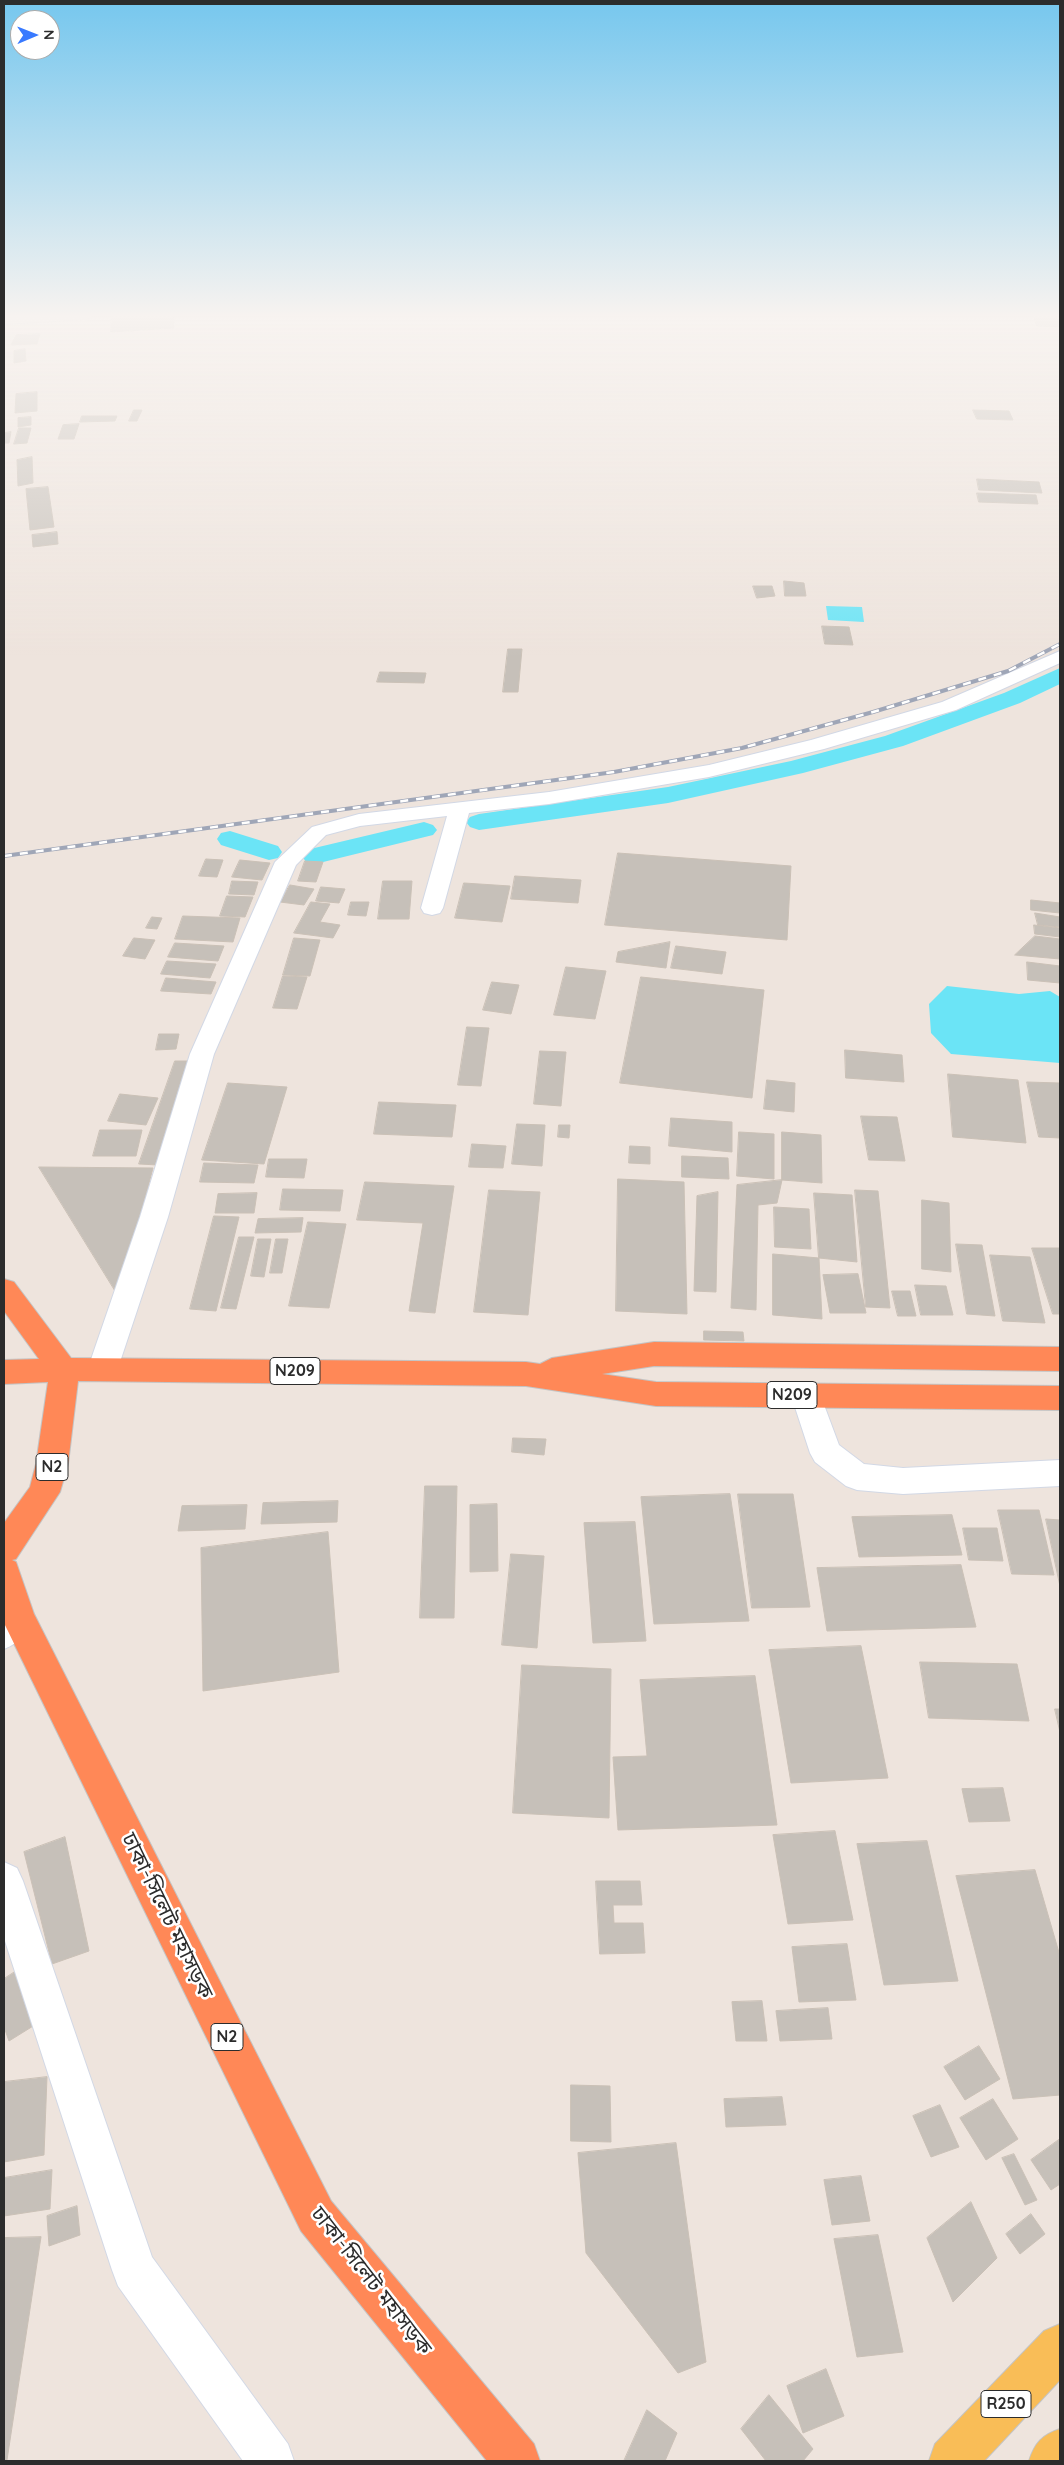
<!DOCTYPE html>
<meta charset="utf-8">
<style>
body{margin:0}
#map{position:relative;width:1064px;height:2465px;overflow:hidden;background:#eee4dd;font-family:Quicksand,sans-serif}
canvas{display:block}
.frame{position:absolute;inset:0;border:5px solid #2c2c2c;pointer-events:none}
.north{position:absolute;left:10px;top:10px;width:50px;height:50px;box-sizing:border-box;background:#fff;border:1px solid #ababab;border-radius:50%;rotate:89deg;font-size:14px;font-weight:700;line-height:20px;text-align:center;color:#2c2c2c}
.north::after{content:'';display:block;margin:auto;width:18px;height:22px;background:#397aff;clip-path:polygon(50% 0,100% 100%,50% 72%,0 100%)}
</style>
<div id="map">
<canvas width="1064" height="2465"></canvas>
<div class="frame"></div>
<div class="north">N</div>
</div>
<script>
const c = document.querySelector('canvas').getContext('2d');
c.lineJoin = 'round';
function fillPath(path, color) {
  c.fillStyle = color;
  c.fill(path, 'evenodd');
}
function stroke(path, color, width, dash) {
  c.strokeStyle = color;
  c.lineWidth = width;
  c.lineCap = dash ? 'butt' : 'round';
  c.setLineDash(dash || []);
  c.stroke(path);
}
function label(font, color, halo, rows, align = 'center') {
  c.font = font + ' Quicksand,"Noto Sans Bengali",sans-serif';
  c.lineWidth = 5;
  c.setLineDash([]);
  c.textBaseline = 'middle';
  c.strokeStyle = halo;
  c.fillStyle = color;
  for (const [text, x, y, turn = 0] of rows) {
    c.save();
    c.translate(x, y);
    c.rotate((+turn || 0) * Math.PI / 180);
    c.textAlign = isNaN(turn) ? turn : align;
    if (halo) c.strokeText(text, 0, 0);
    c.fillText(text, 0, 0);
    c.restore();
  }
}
const water = new Path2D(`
 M 826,606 L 862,607 L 864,622 L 828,620 Z
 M 947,986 L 1019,994 L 1050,991 L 1060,997 L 1060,1063 L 951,1054 L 931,1033 L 929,1004 Z`);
const canal = new Path2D(`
 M 1060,668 L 1060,684 L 1020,703 L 903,746 L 803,773 L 668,803 L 479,830 L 470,827 L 466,822 L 470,817 L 479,814 L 668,787 L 791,761 L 885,736 L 1004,693 Z
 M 424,822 L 433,825 L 437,830 L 433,835 L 315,864 L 306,862 L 302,856 L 306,850 Z
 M 230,831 L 278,846 L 282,852 L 278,858 L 269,860 L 221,845 L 217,839 L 221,833 Z`);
const building = new Path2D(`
 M 112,313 L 173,313 L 174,328 L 111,332 Z
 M 1033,313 L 1057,313 L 1060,327 L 1037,326 Z
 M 40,334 L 37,344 L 11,345 L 16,335 Z
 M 25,349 L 26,361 L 14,363 L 14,351 Z
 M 37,392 L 37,411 L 15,413 L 16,394 Z
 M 134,410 L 142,410 L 137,421 L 129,421 Z
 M 973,410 L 1009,411 L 1013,420 L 977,419 Z
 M 82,416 L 117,416 L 115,421 L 80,422 Z
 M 31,417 L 31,425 L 18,427 L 18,418 Z
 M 79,424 L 74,439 L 58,439 L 63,425 Z
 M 19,428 L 31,428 L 27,443 L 14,444 Z
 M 11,432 L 9,443 L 4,443 L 4,433 Z
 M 32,457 L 33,483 L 18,486 L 17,460 Z
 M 977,479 L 1039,482 L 1042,493 L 979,490 Z
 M 48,487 L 54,527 L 30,530 L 26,489 Z
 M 977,493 L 1036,495 L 1038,504 L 979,502 Z
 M 57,532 L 58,544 L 33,547 L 32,535 Z
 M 784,581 L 804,583 L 806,596 L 785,596 Z
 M 753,586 L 772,586 L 775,596 L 757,598 Z
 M 822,626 L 849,627 L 853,645 L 825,644 Z
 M 508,649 L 522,649 L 518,692 L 503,692 Z
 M 380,672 L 426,673 L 424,683 L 377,682 Z
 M 618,853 L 791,866 L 787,940 L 605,925 Z
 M 206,859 L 223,860 L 217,877 L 199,876 Z
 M 240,860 L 270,863 L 262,880 L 232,877 Z
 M 305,861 L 323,862 L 316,882 L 298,881 Z
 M 515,876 L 581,880 L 578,903 L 511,899 Z
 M 232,881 L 258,882 L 254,895 L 229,894 Z
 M 383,881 L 412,881 L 409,919 L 378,919 Z
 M 464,883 L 510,886 L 502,922 L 455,918 Z
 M 290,885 L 314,889 L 304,905 L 280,902 Z
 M 321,887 L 345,889 L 339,903 L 316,901 Z
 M 227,896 L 253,897 L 245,917 L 220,916 Z
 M 1031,900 L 1060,903 L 1060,913 L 1031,910 Z
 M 311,902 L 330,904 L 320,922 L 340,925 L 333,938 L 294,933 Z
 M 351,902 L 369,902 L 366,916 L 348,915 Z
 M 1035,913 L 1060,917 L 1060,927 L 1038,925 Z
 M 183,916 L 240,918 L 233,942 L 175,939 Z
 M 152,917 L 162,918 L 157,929 L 146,928 Z
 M 1034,925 L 1060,928 L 1060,937 L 1035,934 Z
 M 1035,936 L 1060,939 L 1060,959 L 1015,955 Z
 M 134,938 L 155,940 L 145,959 L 123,956 Z
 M 294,938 L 320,940 L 310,976 L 283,975 Z
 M 670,942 L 666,968 L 616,962 L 618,952 Z
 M 175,943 L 224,946 L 218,961 L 168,957 Z
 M 676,946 L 726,952 L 722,974 L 671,968 Z
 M 167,961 L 216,964 L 210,978 L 161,974 Z
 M 1027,962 L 1060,966 L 1060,983 L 1028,980 Z
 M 566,967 L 606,971 L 595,1019 L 554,1015 Z
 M 283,976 L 307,977 L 297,1009 L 273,1008 Z
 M 641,977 L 764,990 L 752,1098 L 620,1083 Z
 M 166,978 L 216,982 L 211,994 L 161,991 Z
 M 492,982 L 519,985 L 511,1014 L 483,1010 Z
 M 467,1027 L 489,1028 L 481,1086 L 458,1085 Z
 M 159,1034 L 179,1034 L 176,1049 L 156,1050 Z
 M 845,1050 L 902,1055 L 904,1082 L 846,1078 Z
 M 540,1051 L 566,1052 L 561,1106 L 534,1104 Z
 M 175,1061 L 192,1061 L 158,1165 L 139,1164 Z
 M 948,1074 L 1018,1080 L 1026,1143 L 953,1137 Z
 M 767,1080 L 795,1083 L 794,1112 L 764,1109 Z
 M 1027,1082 L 1060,1083 L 1060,1138 L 1039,1137 Z
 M 228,1083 L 287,1087 L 264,1164 L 202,1160 Z
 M 120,1094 L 158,1098 L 146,1125 L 108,1121 Z
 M 379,1102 L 456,1105 L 452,1137 L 374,1134 Z
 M 861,1116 L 897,1117 L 905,1161 L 869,1160 Z
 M 671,1118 L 732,1122 L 732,1152 L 669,1146 Z
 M 517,1124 L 545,1125 L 542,1166 L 512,1164 Z
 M 559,1125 L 570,1125 L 569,1138 L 558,1137 Z
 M 100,1130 L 142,1130 L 136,1156 L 93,1156 Z
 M 739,1132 L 774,1134 L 774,1179 L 737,1176 Z
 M 782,1132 L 821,1135 L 822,1183 L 782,1180 Z
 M 472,1144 L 506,1146 L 503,1168 L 469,1167 Z
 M 630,1146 L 650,1147 L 650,1164 L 629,1163 Z
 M 682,1156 L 728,1158 L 729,1179 L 682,1177 Z
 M 269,1159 L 307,1159 L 304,1178 L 266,1177 Z
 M 204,1163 L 258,1165 L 254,1183 L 200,1182 Z
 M 39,1167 L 153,1168 L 119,1297 Z
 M 618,1179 L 684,1182 L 687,1314 L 616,1311 Z
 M 782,1180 L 777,1203 L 758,1205 L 756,1310 L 731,1308 L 737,1185 Z
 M 365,1182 L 454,1186 L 435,1313 L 409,1311 L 423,1223 L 357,1220 Z
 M 283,1189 L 343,1190 L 340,1211 L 280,1210 Z
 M 489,1190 L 540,1192 L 528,1315 L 474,1312 Z
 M 855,1190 L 878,1191 L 890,1308 L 866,1307 Z
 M 718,1192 L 716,1292 L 694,1291 L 697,1196 Z
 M 257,1193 L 254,1213 L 215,1213 L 218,1194 Z
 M 814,1193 L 852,1195 L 857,1262 L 819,1258 Z
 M 922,1200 L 949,1203 L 951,1272 L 922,1269 Z
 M 774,1207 L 809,1209 L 811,1249 L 775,1247 Z
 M 214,1216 L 239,1217 L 216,1311 L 190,1309 Z
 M 303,1218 L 301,1232 L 255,1233 L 258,1219 Z
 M 308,1222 L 346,1224 L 329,1308 L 289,1306 Z
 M 239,1237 L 254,1237 L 236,1309 L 221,1308 Z
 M 258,1239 L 271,1239 L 264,1277 L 251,1276 Z
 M 276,1239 L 288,1239 L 282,1273 L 270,1273 Z
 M 956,1244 L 982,1245 L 995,1316 L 967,1314 Z
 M 1032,1248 L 1060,1248 L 1060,1314 L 1053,1314 Z
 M 773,1254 L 819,1258 L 822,1319 L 773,1315 Z
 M 990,1255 L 1030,1257 L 1045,1323 L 1003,1321 Z
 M 858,1274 L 866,1313 L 830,1313 L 823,1275 Z
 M 915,1285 L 946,1286 L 953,1315 L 921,1315 Z
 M 892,1291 L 910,1291 L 916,1316 L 898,1316 Z
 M 704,1331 L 743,1332 L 744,1341 L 704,1340 Z
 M 513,1438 L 546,1439 L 544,1455 L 512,1452 Z
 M 425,1486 L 457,1486 L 454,1618 L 420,1618 Z
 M 730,1494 L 749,1621 L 654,1624 L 641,1497 Z
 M 738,1494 L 793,1494 L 810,1607 L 752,1608 Z
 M 338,1501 L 337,1522 L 261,1524 L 263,1503 Z
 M 497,1504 L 498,1571 L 470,1572 L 470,1505 Z
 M 247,1505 L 245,1529 L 178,1531 L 182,1506 Z
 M 998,1510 L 1039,1510 L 1054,1575 L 1012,1574 Z
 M 952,1515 L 962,1555 L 859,1557 L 852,1517 Z
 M 1046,1519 L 1060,1520 L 1060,1586 Z
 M 635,1522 L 646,1641 L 593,1643 L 584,1523 Z
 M 963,1528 L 997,1528 L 1003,1561 L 969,1560 Z
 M 328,1532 L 339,1672 L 203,1691 L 201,1548 Z
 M 511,1554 L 544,1556 L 537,1648 L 502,1645 Z
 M 961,1565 L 976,1627 L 827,1631 L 817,1568 Z
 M 861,1646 L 888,1778 L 791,1783 L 769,1650 Z
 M 920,1662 L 1017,1664 L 1029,1721 L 929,1718 Z
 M 522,1665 L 611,1669 L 609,1818 L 513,1813 Z
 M 755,1676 L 777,1825 L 618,1830 L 613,1757 L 647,1756 L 640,1680 Z
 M 1055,1709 L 1060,1709 L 1060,1732 Z
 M 1003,1788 L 1010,1821 L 969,1822 L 962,1789 Z
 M 835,1831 L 853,1920 L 788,1924 L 773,1835 Z
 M 65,1837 L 89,1951 L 52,1964 L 24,1852 Z
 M 927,1841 L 958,1981 L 884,1985 L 857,1844 Z
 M 1035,1870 L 1060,1956 L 1060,2095 L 1013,2099 L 956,1876 Z
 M 596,1881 L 640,1881 L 642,1905 L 613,1905 L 614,1923 L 643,1923 L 645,1953 L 600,1954 Z
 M 847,1944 L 856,2000 L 799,2002 L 792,1947 Z
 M 24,1966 L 46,2018 L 9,2041 L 4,2027 L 4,1979 Z
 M 762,2001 L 767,2041 L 736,2041 L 732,2002 Z
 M 828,2008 L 832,2039 L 780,2041 L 776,2011 Z
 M 979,2046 L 1000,2079 L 965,2100 L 944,2067 Z
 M 47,2077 L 44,2155 L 4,2162 L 4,2082 Z
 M 571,2085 L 610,2086 L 611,2142 L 571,2141 Z
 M 782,2097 L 786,2125 L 726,2127 L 724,2099 Z
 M 993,2099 L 1018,2139 L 986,2160 L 960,2118 Z
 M 940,2105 L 959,2147 L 931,2157 L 913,2116 Z
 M 1060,2139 L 1060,2184 L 1051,2190 L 1031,2160 Z
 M 676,2143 L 706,2362 L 678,2373 L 586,2253 L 578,2153 Z
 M 1014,2154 L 1037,2200 L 1025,2205 L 1002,2158 Z
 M 52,2170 L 50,2209 L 4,2216 L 4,2178 Z
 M 861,2176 L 870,2221 L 832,2225 L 824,2180 Z
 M 971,2202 L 997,2258 L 953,2302 L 927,2238 Z
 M 77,2206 L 80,2235 L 49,2246 L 47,2216 Z
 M 1031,2214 L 1045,2234 L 1020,2254 L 1006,2234 Z
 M 878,2235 L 903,2352 L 857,2357 L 834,2239 Z
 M 41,2237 L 7,2460 L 4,2460 L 4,2238 Z
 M 826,2369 L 844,2416 L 803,2433 L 787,2386 Z
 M 769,2395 L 813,2449 L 803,2461 L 766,2461 L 741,2429 Z
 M 647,2410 L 677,2433 L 665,2461 L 624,2461 Z`);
const minor = new Path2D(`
 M 55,313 L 92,313 L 93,315 L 87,319 L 4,324 L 4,316 Z
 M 1060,651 L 1060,663 L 956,710 L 824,749 L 709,777 L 549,804 L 469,813 L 443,908 L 440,913 L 432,915 L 424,913 L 421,908 L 447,816 L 360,826 L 326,835 L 296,865 L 214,1054 L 168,1217 L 118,1368 L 113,1376 L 103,1380 L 93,1376 L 88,1368 L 140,1217 L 190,1054 L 275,862 L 312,827 L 359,814 L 549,792 L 709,765 L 811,740 L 942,702 Z
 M 806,1383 L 817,1386 L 839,1445 L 864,1464 L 903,1468 L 1060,1460 L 1060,1486 L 903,1494 L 857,1490 L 846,1486 L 815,1462 L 810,1453 L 791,1395 L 795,1386 Z
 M 18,1602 L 30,1606 L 35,1617 C 28,1632 20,1643 4,1649 L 4,1609 Z
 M 4,1862 L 17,1868 L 23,1881 L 152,2257 L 288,2444 L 294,2461 L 243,2461 L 118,2286 L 112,2270 L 4,1938 Z`);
const major = new Path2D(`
 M 1060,2324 L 1060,2380 L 984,2461 L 929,2461 L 935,2444 L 1044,2331 Z
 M 1060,2429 L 1060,2461 L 1029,2461 C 1035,2443 1042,2435 1060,2429 Z`);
const highway = new Path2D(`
 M 4,1279 L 14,1282 L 71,1358 L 526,1362 L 540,1364 L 552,1358 L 654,1342 L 1060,1347 L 1060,1371 L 654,1366 L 602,1374 L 656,1382 L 1060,1386 L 1060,1410 L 656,1406 L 526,1386 L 78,1381 L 68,1464 L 60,1492 L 16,1559 L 12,1560 L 16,1562 L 34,1614 L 331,2201 L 534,2444 L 540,2461 L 487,2461 L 301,2231 L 4,1623 L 4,1523 L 30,1487 L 36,1464 L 48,1382 L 4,1384 L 4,1360 L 39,1359 L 4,1311 Z`);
const rail = new Path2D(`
 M 4,856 L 614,772 L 742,748 L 873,712 L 1008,671 L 1060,644`);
const shields = [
 [295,1371,50],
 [792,1395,50],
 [52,1467,32],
 [227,2037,32],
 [1006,2404,50]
];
const shieldNames = [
 ["N209",295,1371],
 ["N209",792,1395],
 ["N2",52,1467],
 ["N2",227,2037],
 ["R250",1006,2404]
];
const nearStreetnames = [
 ["ঢাকা-সিলেট মহাসড়ক",167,1916,64],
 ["ঢাকা-সিলেট মহাসড়ক",371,2281,52]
];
fillPath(water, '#6be4f6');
fillPath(canal, '#6be4f6');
fillPath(building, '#c6c0b9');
stroke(building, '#cac0b6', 1);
stroke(minor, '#d2d8e5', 2);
stroke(major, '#c4c4c4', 2);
stroke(highway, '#c4c4c4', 2);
fillPath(minor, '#fff');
fillPath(major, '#f9bd57');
fillPath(highway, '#ff8857');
stroke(rail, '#9fa6b7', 4);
stroke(rail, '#fff', 2.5, [8]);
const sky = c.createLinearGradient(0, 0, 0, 658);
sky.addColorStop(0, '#76c7ee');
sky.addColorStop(0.48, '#f7f3f0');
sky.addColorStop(1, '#f7f3f000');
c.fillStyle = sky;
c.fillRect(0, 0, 1064, 658);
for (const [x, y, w] of shields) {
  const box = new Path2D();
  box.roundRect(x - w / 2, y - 13.5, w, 27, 4);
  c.fillStyle = '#fff';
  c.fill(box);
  stroke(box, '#2c2c2c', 1);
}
label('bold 16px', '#2c2c2c', null, shieldNames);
label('21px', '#2c2c2c', '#fff', nearStreetnames);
</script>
